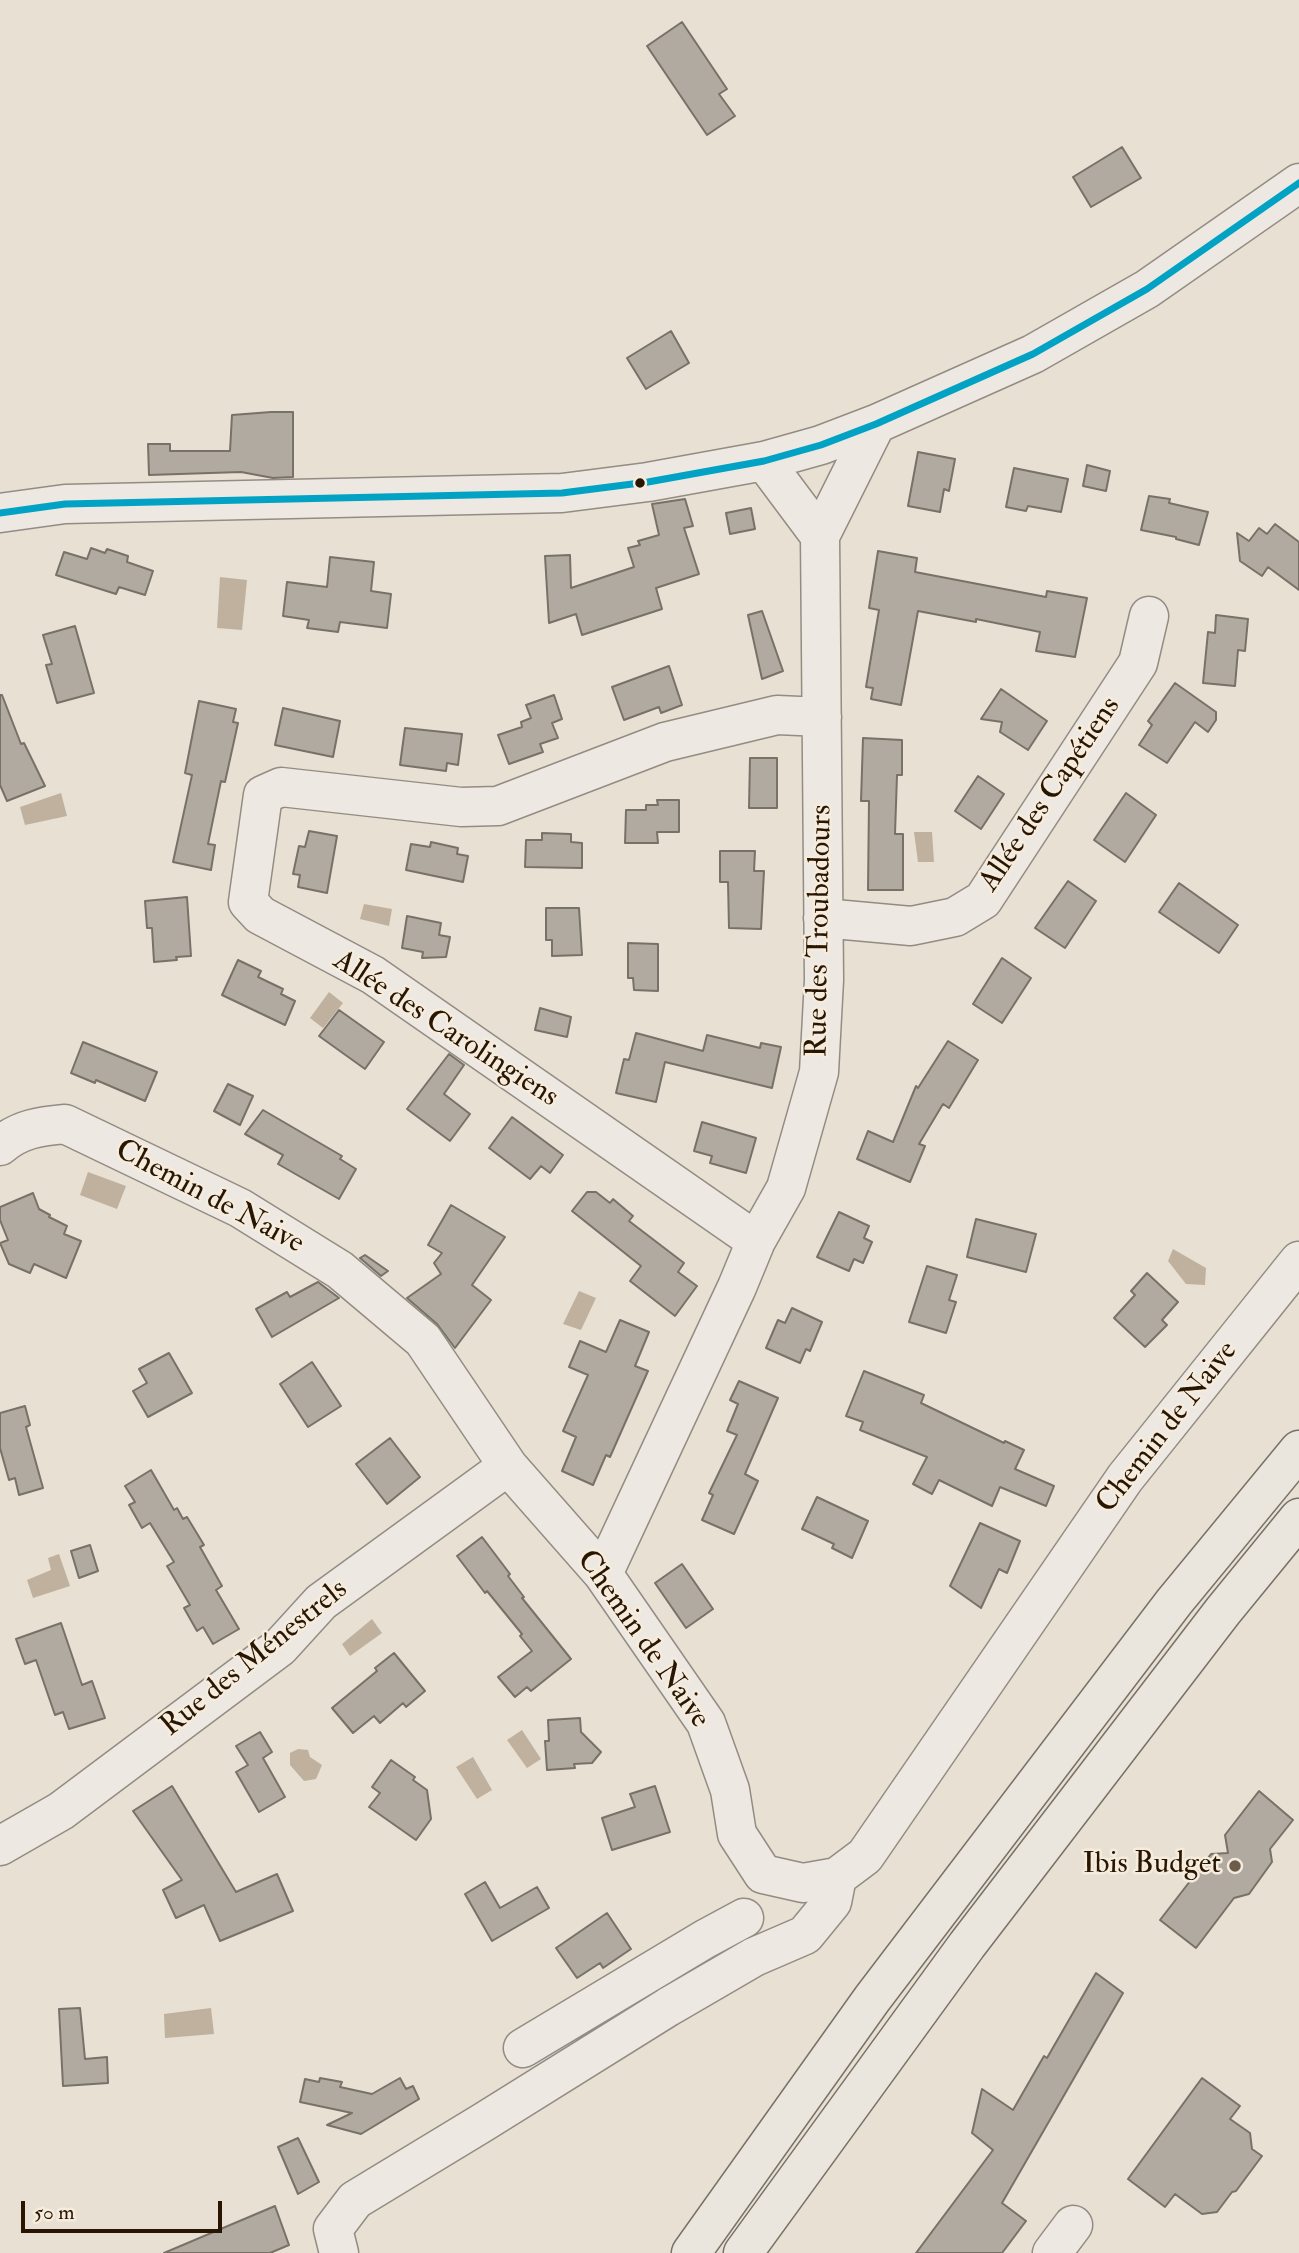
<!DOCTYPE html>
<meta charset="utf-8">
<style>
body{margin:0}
#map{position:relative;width:1299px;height:2253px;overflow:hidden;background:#e8e0d3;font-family:"IM FELL Double Pica",serif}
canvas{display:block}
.scale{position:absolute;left:21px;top:2201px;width:201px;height:32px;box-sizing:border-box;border:4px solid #291602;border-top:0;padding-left:9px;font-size:21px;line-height:24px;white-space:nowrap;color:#291602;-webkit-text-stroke:5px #f6ecdd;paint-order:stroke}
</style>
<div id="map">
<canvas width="1299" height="2253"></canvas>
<div class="scale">50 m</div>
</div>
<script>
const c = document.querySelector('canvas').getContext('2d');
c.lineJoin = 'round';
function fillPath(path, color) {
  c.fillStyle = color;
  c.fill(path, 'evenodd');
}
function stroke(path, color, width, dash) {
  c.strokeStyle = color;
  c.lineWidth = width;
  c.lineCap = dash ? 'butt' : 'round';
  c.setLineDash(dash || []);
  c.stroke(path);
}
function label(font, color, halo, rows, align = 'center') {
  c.font = font + ' "IM FELL Double Pica",serif';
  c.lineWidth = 5;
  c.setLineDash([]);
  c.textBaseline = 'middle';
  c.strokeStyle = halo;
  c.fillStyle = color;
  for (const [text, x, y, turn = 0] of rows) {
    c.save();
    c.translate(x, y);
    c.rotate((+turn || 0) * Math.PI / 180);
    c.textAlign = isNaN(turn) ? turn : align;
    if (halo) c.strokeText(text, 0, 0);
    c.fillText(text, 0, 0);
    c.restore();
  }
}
const water = new Path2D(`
 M 220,577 L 247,580 L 242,630 L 217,628 Z
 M 61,793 L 67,816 L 25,825 L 20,807 Z
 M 914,832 L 932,832 L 934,862 L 918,862 Z
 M 364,904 L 392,909 L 389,926 L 360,919 Z
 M 329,992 L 343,1003 L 323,1028 L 310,1018 Z
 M 88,1172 L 126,1186 L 117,1209 L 80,1195 Z
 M 1173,1249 L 1206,1268 L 1205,1285 L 1186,1284 L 1168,1261 Z
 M 579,1291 L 596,1298 L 581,1330 L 563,1324 Z
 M 59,1554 L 70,1586 L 33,1598 L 27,1580 L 51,1570 L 48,1558 Z
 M 372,1619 L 382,1633 L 350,1656 L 342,1644 Z
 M 522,1730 L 541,1759 L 527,1768 L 507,1740 Z
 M 298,1749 L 308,1750 L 310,1757 L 322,1765 L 316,1779 L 304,1781 L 290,1765 L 290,1753 Z
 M 473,1757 L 492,1790 L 477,1799 L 456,1767 Z
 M 211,2008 L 214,2034 L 165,2038 L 164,2014 Z`);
const building = new Path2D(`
 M 682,22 L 727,89 L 719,94 L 735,116 L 707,135 L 647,46 Z
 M 1122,147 L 1141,178 L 1091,207 L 1073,177 Z
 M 671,331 L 689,363 L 646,389 L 627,358 Z
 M 271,412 L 293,412 L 293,477 L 273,478 L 241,472 L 149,475 L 148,444 L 170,444 L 170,451 L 230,451 L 232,415 Z
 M 918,452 L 955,459 L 949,491 L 944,489 L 940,512 L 908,506 Z
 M 1087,465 L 1110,471 L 1106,491 L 1083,486 Z
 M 1014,468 L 1068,479 L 1061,512 L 1028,506 L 1026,511 L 1006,507 Z
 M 1149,496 L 1170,499 L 1169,503 L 1208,512 L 1199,545 L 1176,539 L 1176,537 L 1141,530 Z
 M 685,499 L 693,526 L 684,528 L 699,574 L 656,588 L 662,609 L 582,635 L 576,614 L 549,623 L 545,556 L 570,555 L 571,588 L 634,567 L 628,548 L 640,545 L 638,541 L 659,535 L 652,504 Z
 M 751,508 L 755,529 L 730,534 L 726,513 Z
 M 1275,524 L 1299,542 L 1299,590 L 1268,567 L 1262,576 L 1240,561 L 1237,533 L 1249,541 L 1259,528 L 1267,534 Z
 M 91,548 L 105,553 L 107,549 L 128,556 L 127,562 L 153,571 L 145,595 L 119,587 L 116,594 L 56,575 L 64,552 L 87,559 Z
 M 878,551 L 917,558 L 915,572 L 1046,597 L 1047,591 L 1087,598 L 1075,657 L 1036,651 L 1040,632 L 976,619 L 976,622 L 918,611 L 901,705 L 871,699 L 873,688 L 866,687 L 879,610 L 869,608 Z
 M 330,557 L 374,562 L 371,591 L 391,594 L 387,628 L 340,622 L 338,632 L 307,628 L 309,620 L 283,616 L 287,582 L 327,587 Z
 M 762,611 L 783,671 L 762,679 L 748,615 Z
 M 1216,615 L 1248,619 L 1245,651 L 1238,650 L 1235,686 L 1203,683 L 1208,632 L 1215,633 Z
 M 75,626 L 94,693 L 57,703 L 46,665 L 52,664 L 43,635 Z
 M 669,666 L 682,705 L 661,713 L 659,707 L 624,720 L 612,687 Z
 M 1175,683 L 1216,712 L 1216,720 L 1208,732 L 1195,722 L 1167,763 L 1139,745 L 1152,725 L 1148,721 Z
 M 1001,689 L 1047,721 L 1028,750 L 1000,732 L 1002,722 L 981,719 Z
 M 0,695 L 2,695 L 21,744 L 24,743 L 45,786 L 7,801 L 0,785 Z
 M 554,695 L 562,719 L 552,723 L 558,738 L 540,744 L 543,752 L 509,764 L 498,735 L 522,727 L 521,722 L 531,718 L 526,705 Z
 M 199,701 L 236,709 L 233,722 L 238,723 L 225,782 L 221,781 L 208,844 L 215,845 L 211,870 L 173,862 L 192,775 L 185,773 Z
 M 283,708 L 340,721 L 333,757 L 275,745 Z
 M 405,728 L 462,734 L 458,765 L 447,763 L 446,771 L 400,765 Z
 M 863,738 L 902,740 L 902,775 L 897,775 L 895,834 L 903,834 L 903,890 L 868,890 L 869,801 L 861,801 Z
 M 750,758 L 777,758 L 777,808 L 749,808 Z
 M 978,776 L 1004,794 L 981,829 L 955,811 Z
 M 1126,793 L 1156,815 L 1125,862 L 1094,840 Z
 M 657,800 L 679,800 L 679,832 L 657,832 L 658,843 L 625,843 L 626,810 L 646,810 L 646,805 L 658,805 Z
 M 309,831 L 337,836 L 327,893 L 298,887 L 300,875 L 293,874 L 299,846 L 305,847 Z
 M 542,833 L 571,834 L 571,842 L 582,843 L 582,868 L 525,867 L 526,840 L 542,840 Z
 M 431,842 L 458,848 L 457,854 L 468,856 L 463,882 L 406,870 L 411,844 L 430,847 Z
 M 720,851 L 755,851 L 754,871 L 764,871 L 761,929 L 729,928 L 728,882 L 720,882 Z
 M 1068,881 L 1096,901 L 1065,948 L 1035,928 Z
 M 1179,883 L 1238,925 L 1219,953 L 1159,912 Z
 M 187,897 L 191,956 L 176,957 L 177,960 L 154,962 L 152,928 L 147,928 L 145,901 Z
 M 546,908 L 579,908 L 582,955 L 552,956 L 552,940 L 546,940 Z
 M 407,916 L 441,923 L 439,935 L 450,937 L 446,957 L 422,958 L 423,952 L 402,948 Z
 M 628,943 L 658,944 L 658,991 L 634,990 L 633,978 L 628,978 Z
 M 1002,958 L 1031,978 L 1002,1023 L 973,1004 Z
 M 238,960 L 261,971 L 258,977 L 283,989 L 281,994 L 295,1001 L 285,1025 L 222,995 Z
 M 540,1008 L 571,1017 L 567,1037 L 535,1030 Z
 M 339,1010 L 384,1042 L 365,1069 L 319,1036 Z
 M 636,1033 L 703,1051 L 707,1035 L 760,1048 L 761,1043 L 781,1047 L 772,1088 L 665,1062 L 656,1102 L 616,1093 L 624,1059 L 629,1060 Z
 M 948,1041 L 978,1060 L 949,1108 L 943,1104 L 919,1144 L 925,1146 L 910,1182 L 857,1159 L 868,1131 L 893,1142 L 916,1086 L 918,1088 Z
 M 83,1042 L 157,1072 L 145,1101 L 96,1080 L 95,1083 L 71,1073 Z
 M 449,1054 L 464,1065 L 444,1094 L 470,1114 L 450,1141 L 407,1109 Z
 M 228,1084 L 253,1096 L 240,1125 L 214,1111 Z
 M 263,1110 L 342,1156 L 340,1159 L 356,1169 L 339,1199 L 278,1164 L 283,1155 L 245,1134 Z
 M 512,1117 L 563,1155 L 550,1173 L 541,1166 L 530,1179 L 489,1148 Z
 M 702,1122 L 756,1138 L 746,1173 L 710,1163 L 712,1156 L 694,1151 Z
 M 587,1192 L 596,1192 L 610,1203 L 613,1199 L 633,1216 L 629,1221 L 684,1263 L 678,1272 L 697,1286 L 675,1316 L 630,1281 L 641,1266 L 572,1211 Z
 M 33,1193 L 39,1209 L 50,1215 L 49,1217 L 67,1226 L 64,1234 L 81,1241 L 66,1278 L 34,1264 L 30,1273 L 9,1264 L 0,1243 L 8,1240 L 0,1220 L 0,1207 Z
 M 451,1205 L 505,1237 L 472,1285 L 491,1300 L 455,1348 L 437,1324 L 407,1298 L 441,1274 L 434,1263 L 442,1253 L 428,1245 Z
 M 839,1212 L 869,1226 L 864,1238 L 872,1242 L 863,1263 L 854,1259 L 849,1271 L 817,1257 Z
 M 976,1219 L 1036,1234 L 1026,1272 L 967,1257 Z
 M 365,1255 L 388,1271 L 381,1276 L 360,1258 Z
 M 927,1266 L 957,1275 L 949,1300 L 956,1302 L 946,1333 L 909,1322 Z
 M 1147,1273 L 1178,1302 L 1162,1320 L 1167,1325 L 1145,1347 L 1114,1318 L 1135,1295 L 1131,1291 Z
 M 318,1282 L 339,1298 L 272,1337 L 256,1309 L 287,1292 L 290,1297 Z
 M 792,1308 L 822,1322 L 810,1351 L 806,1349 L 800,1363 L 766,1348 L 778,1320 L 785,1323 Z
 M 620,1320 L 649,1332 L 635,1366 L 648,1371 L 610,1457 L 606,1455 L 593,1485 L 562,1471 L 576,1437 L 563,1431 L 588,1375 L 569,1367 L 580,1341 L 606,1352 Z
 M 169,1353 L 192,1393 L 148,1417 L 133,1391 L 147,1383 L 139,1369 Z
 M 312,1362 L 341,1406 L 308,1427 L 280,1384 Z
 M 864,1371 L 924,1395 L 921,1403 L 1004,1443 L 1005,1441 L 1024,1450 L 1015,1469 L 1054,1486 L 1046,1506 L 1000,1487 L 992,1506 L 939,1480 L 932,1494 L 913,1484 L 927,1457 L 860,1430 L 863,1422 L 846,1416 Z
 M 739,1381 L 778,1398 L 745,1474 L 758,1481 L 734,1534 L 702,1520 L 713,1495 L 709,1493 L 737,1435 L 727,1431 L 738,1404 L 730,1400 Z
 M 25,1406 L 30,1425 L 26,1427 L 43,1488 L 19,1495 L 15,1478 L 9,1480 L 0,1448 L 0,1413 Z
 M 390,1438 L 420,1477 L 387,1504 L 356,1464 Z
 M 151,1470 L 174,1510 L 177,1508 L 183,1519 L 187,1517 L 204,1545 L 200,1547 L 222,1586 L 216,1590 L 239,1629 L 213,1644 L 203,1627 L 197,1631 L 184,1608 L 190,1605 L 167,1566 L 174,1562 L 150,1523 L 142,1528 L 129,1505 L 135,1502 L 125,1486 Z
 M 817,1497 L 868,1521 L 852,1558 L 832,1548 L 834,1544 L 802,1529 Z
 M 980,1523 L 1020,1541 L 1007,1573 L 999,1569 L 981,1608 L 950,1586 Z
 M 482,1537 L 510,1574 L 508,1576 L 524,1597 L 522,1598 L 571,1659 L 531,1691 L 527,1687 L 515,1697 L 498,1677 L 532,1651 L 520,1636 L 522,1634 L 487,1591 L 485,1593 L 457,1556 Z
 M 90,1545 L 98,1571 L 79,1578 L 71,1551 Z
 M 682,1564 L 713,1609 L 686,1628 L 655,1583 Z
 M 61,1623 L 82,1685 L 92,1681 L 105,1718 L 69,1729 L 63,1712 L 55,1715 L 36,1660 L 25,1664 L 16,1639 Z
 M 394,1653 L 425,1691 L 406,1707 L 403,1703 L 380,1723 L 374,1716 L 353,1733 L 332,1708 L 377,1671 L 375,1668 Z
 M 580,1718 L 581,1732 L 601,1752 L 592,1763 L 574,1764 L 575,1768 L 547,1770 L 545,1741 L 549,1741 L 548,1720 Z
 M 260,1732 L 272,1752 L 263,1758 L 285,1797 L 259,1812 L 236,1772 L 248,1765 L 236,1746 Z
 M 391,1760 L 415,1777 L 413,1780 L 427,1790 L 431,1819 L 416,1840 L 369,1807 L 380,1793 L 372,1787 Z
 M 172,1786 L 236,1892 L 277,1874 L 293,1911 L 220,1941 L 204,1905 L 176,1918 L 163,1890 L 182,1880 L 133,1811 Z
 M 655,1786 L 670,1832 L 612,1850 L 602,1818 L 635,1807 L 630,1794 Z
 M 1259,1791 L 1293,1820 L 1270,1849 L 1272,1862 L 1249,1894 L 1234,1898 L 1196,1948 L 1160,1920 L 1211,1854 L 1228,1853 L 1225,1835 Z
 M 485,1882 L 500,1908 L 537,1887 L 549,1908 L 492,1941 L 465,1894 Z
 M 607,1913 L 631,1949 L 603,1968 L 600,1963 L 577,1978 L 556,1948 Z
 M 1096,1973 L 1123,1993 L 1002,2203 L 1026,2221 L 1002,2253 L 916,2253 L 993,2150 L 972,2133 L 982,2089 L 1013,2110 L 1044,2056 L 1047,2058 Z
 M 80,2008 L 85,2059 L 107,2057 L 108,2083 L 63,2086 L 59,2009 Z
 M 320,2078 L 342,2082 L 340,2087 L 372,2094 L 400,2078 L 406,2089 L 413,2086 L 419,2099 L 361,2134 L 327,2125 L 352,2113 L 300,2102 L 305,2079 L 319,2082 Z
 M 1202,2078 L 1240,2106 L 1230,2119 L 1250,2133 L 1252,2149 L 1262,2156 L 1236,2191 L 1232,2192 L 1217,2212 L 1202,2214 L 1175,2194 L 1165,2207 L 1128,2179 Z
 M 298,2138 L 319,2182 L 298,2194 L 278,2147 Z
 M 275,2206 L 289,2245 L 270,2253 L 164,2253 Z`);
const minor = new Path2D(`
 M 764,461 L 820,536
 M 0,513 L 65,504 L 562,493 L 648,482 L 764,461 L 821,445 L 876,424 L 1033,354 L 1147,289 L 1299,183
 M 823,918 L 911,926 L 955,917 L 983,900 L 1138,663 L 1149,616
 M 0,1146 C 19,1129 41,1126 65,1124 L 240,1208 L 340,1270 L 423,1340 L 508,1466 L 603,1574 L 706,1723 L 730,1790 L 737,1834 L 763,1874 L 803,1883 L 837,1877 L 865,1856 L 1125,1478 L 1299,1261
 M 756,1241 L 373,975 L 260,915 L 248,902 L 263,795 L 281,787 L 461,807 L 498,806 L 665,742 L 777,715 L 822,717
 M 603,1574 L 737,1287 L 756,1241 L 786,1188 L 819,1072 L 824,980 L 820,536 L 876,424
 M 0,1846 L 61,1811 L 280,1647 L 321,1602 L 508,1466
 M 523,2048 L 705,1939 L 744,1918
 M 339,2253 L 333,2229 L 355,2200 L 482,2123 L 668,2007 L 754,1957 L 805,1935 L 832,1902 L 837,1877
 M 1052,2253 L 1073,2225`);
const highway = new Path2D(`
 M 691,2253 L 872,1999 L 1174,1602 L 1299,1450
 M 743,2253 L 967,1945 L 1223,1611 L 1299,1518`);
const bus1 = new Path2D(`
 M 0,513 L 65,504 L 562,493 L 648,482 L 764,461 L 821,445 L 876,424 L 1033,354 L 1147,289 L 1299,183`);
const markers = [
 [640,483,6,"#291602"],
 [1235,1866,7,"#6c5d4b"]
];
const streetNames = [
 ["Allée des Capétiens",1051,795,-56],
 ["Rue des Troubadours",821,931,-89],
 ["Allée des Carolingiens",445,1030,33],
 ["Chemin de Naive",209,1198,28],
 ["Chemin de Naive",1168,1428,-52],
 ["Chemin de Naive",642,1640,55],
 ["Rue des Ménestrels",255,1659,-39]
];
const poiNames = [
 ["Ibis Budget",1221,1866]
];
fillPath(water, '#bfb19d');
fillPath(building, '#b1aaa0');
stroke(building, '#787167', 2);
stroke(minor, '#938c83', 41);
stroke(highway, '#787167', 41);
stroke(minor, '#ede8e2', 38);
stroke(highway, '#eae5dd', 38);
stroke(bus1, '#02a2c4', 7);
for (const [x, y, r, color] of markers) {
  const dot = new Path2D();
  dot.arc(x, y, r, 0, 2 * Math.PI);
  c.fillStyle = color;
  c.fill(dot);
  stroke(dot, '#f6ecdd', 2.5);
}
label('30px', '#291602', '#f6ecdd', streetNames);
label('30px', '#291602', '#f6ecdd', poiNames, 'right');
</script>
